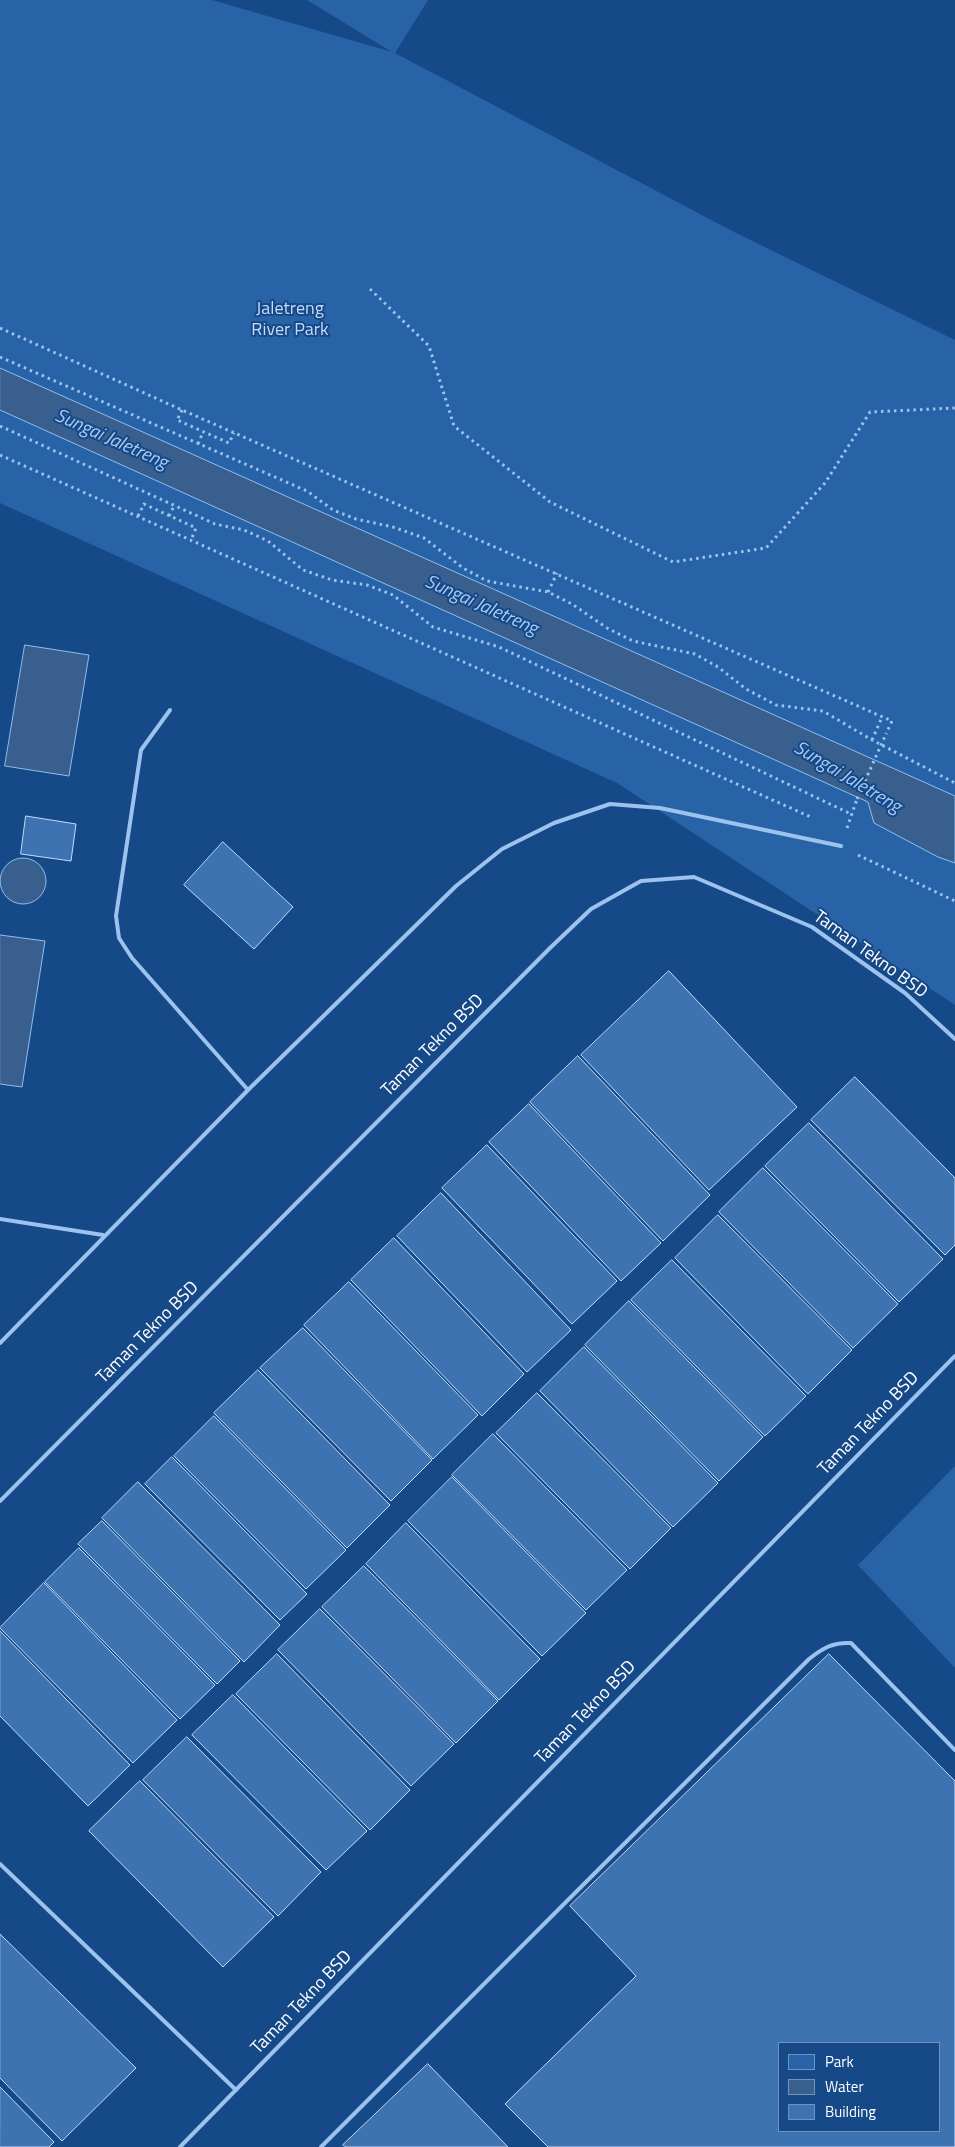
<!DOCTYPE html>
<style>
body{margin:0}
#map{position:relative;width:955px;height:2147px;overflow:hidden;background:#164988;font-family:"Titillium Web",sans-serif}
canvas{display:block}
.legend{position:absolute;left:778px;top:2042px;width:162px;height:90px;box-sizing:border-box;background:#164988;border:1px solid #7392b8;margin:0;padding:6px 9px;list-style:none;font-size:15px;color:#fff}
.legend li{display:flex;align-items:center;gap:10px;height:25px}
.legend b{width:25px;border:1px solid #7392b8}
</style>
<div id="map">
<canvas width="955" height="2147"></canvas>
<ul class="legend">
<li><b style="height:14px;background:#2863a7"></b>Park</li>
<li><b style="height:14px;background:#395f8e"></b>Water</li>
<li><b style="height:14px;background:#3e73b2"></b>Building</li>
</ul>
</div>
<script>
const c = document.querySelector('canvas').getContext('2d');
c.lineJoin = 'round';
function fillPath(path, color) {
  c.fillStyle = color;
  c.fill(path, 'evenodd');
}
function stroke(path, color, width, dash) {
  c.strokeStyle = color;
  c.lineWidth = width;
  c.lineCap = dash ? 'butt' : 'round';
  c.setLineDash(dash || []);
  c.stroke(path);
}
function label(font, color, halo, rows, align = 'center') {
  c.font = font + ' "Titillium Web",sans-serif';
  c.lineWidth = 4;
  c.setLineDash([]);
  c.textBaseline = 'middle';
  c.strokeStyle = halo;
  c.fillStyle = color;
  for (const [text, x, y, turn = 0] of rows) {
    c.save();
    c.translate(x, y);
    c.rotate((+turn || 0) * Math.PI / 180);
    c.textAlign = isNaN(turn) ? turn : align;
    if (halo) c.strokeText(text, 0, 0);
    c.fillText(text, 0, 0);
    c.restore();
  }
}
const green = new Path2D(`
 M 0,0 L 212,0 L 392,52 L 307,0 L 428,0 L 395,53 L 736,233 L 955,340 L 955,1005 L 617,783 L 0,503 Z
 M 955,1466 L 955,1668 L 858,1565 Z`);
const water = new Path2D(`
 M 0,368 L 955,796 L 955,863 L 938,857 L 874,823 L 868,802 L 0,410 Z
 M 25,645 L 89,655 L 69,776 L 5,766 Z
 M0 881a23 23 0 1 1 46 0a23 23 0 1 1-46 0Z
 M 0,935 L 45,941 L 22,1087 L 0,1084 Z`);
const building = new Path2D(`
 M 26,816 L 76,824 L 71,861 L 21,854 Z
 M 223,842 L 293,907 L 254,949 L 184,885 Z
 M 669,971 L 797,1107 L 709,1190 L 581,1055 Z
 M 578,1056 L 710,1195 L 663,1241 L 530,1102 Z
 M 855,1077 L 955,1178 L 955,1245 L 945,1255 L 811,1120 Z
 M 529,1104 L 661,1243 L 621,1281 L 489,1142 Z
 M 809,1123 L 943,1259 L 899,1302 L 765,1166 Z
 M 487,1145 L 617,1281 L 572,1324 L 442,1188 Z
 M 763,1168 L 898,1304 L 853,1348 L 719,1212 Z
 M 441,1193 L 571,1330 L 527,1372 L 397,1236 Z
 M 718,1215 L 852,1350 L 808,1394 L 675,1258 Z
 M 394,1238 L 524,1374 L 482,1416 L 351,1280 Z
 M 672,1260 L 806,1396 L 765,1436 L 631,1300 Z
 M 349,1282 L 478,1415 L 433,1459 L 304,1325 Z
 M 629,1301 L 763,1437 L 719,1481 L 585,1345 Z
 M 303,1328 L 432,1460 L 391,1501 L 260,1368 Z
 M 584,1347 L 718,1483 L 673,1527 L 540,1391 Z
 M 258,1370 L 390,1505 L 347,1548 L 214,1413 Z
 M 537,1393 L 671,1528 L 630,1569 L 496,1433 Z
 M 214,1416 L 346,1550 L 306,1589 L 174,1456 Z
 M 493,1434 L 627,1570 L 586,1610 L 452,1475 Z
 M 172,1457 L 307,1594 L 280,1620 L 145,1484 Z
 M 452,1477 L 586,1613 L 542,1656 L 408,1521 Z
 M 138,1482 L 280,1625 L 244,1662 L 102,1518 Z
 M 102,1521 L 240,1661 L 217,1684 L 78,1544 Z
 M 406,1523 L 540,1659 L 499,1700 L 366,1564 Z
 M 79,1548 L 215,1685 L 180,1719 L 45,1582 Z
 M 364,1566 L 498,1701 L 456,1743 L 322,1607 Z
 M 44,1583 L 177,1720 L 133,1763 L 0,1628 Z
 M 320,1609 L 454,1744 L 411,1786 L 278,1650 Z
 M 0,1631 L 130,1765 L 88,1806 L 0,1716 Z
 M 277,1654 L 410,1790 L 370,1830 L 236,1694 Z
 M 829,1654 L 955,1781 L 955,2147 L 548,2147 L 505,2104 L 636,1976 L 570,1906 ZM 779,2043 L 939,2043 L 939,2131 L 779,2131 Z
 M 233,1695 L 367,1831 L 326,1870 L 192,1735 Z
 M 187,1737 L 321,1872 L 278,1916 L 143,1780 Z
 M 140,1781 L 274,1917 L 223,1967 L 89,1831 Z
 M 0,1934 L 136,2068 L 62,2141 L 0,2078 Z
 M 428,2064 L 508,2147 L 346,2147 L 343,2145 Z
 M 0,2087 L 54,2142 L 49,2147 L 0,2147 Z`);
const path = new Path2D(`
 M 370,289 L 429,346 L 454,426 L 550,502 L 673,562 L 766,548 L 825,483 L 870,412 L 955,408
 M 0,328 L 182,410 L 892,721 L 886,734
 M 0,357 L 307,491 L 333,510 L 356,519 L 393,527 L 424,538 L 463,568 L 487,581 L 548,592 L 572,604 L 607,628 L 633,641 L 695,654 L 718,667 L 746,689 L 776,705 L 823,711 L 872,740 L 955,783
 M 182,410 L 177,420 L 229,443 L 234,433
 M 0,426 L 215,524 L 244,530 L 268,541 L 303,570 L 332,580 L 367,585 L 393,595 L 433,627 L 499,647 L 851,814
 M 198,444 L 203,432
 M 0,455 L 813,818
 M 138,516 L 144,504 L 196,528 L 191,540
 M 169,516 L 174,506
 M 548,592 L 557,573
 M 872,740 L 882,717
 M 847,828 L 857,799
 M 858,855 L 955,901`);
const lane = new Path2D(`
 M 248,1090 L 456,886 L 502,849 L 554,823 L 610,804 L 660,808 L 841,846
 M 0,1219 L 103,1235
 M 0,1343 L 248,1090 L 132,958 L 119,938 L 116,916 L 141,750 L 170,710
 M 0,1501 L 550,948 L 591,909 L 641,881 L 694,877 L 812,927 L 905,993 L 955,1039
 M 0,1864 L 236,2090
 M 180,2147 L 955,1356
 M 321,2147 L 809,1659 C 823,1648 833,1642 851,1643 L 955,1750`);
const pathBridge = new Path2D(`
 M 857,799 L 886,734`);
const parkNames = [
 ["Jaletreng",290,310],
 ["River Park",290,331]
];
const streetNames = [
 ["Taman Tekno BSD",870,955,36],
 ["Taman Tekno BSD",433,1046,-45],
 ["Taman Tekno BSD",148,1333,-45],
 ["Taman Tekno BSD",869,1424,-46],
 ["Taman Tekno BSD",586,1713,-46],
 ["Taman Tekno BSD",302,2003,-46]
];
const waterNames = [
 ["Sungai Jaletreng",111,440,24],
 ["Sungai Jaletreng",481,606,24],
 ["Sungai Jaletreng",847,778,31]
];
fillPath(green, '#2863a7');
fillPath(water, '#395f8e');
stroke(water, '#8fbef1', 1);
fillPath(building, '#3e73b2');
stroke(building, '#c2dcfa', 1);
stroke(path, '#9cc2ee', 3, [2.5, 4]);
stroke(lane, '#9cc2ee', 4);
stroke(pathBridge, '#9cc2ee', 3, [2.5, 4]);
label('18px', '#c2dcfa', '#164988', parkNames);
label('18px', '#fff', '#164988', streetNames);
label('italic 19px', '#a8ccf6', '#164988', waterNames);
</script>
